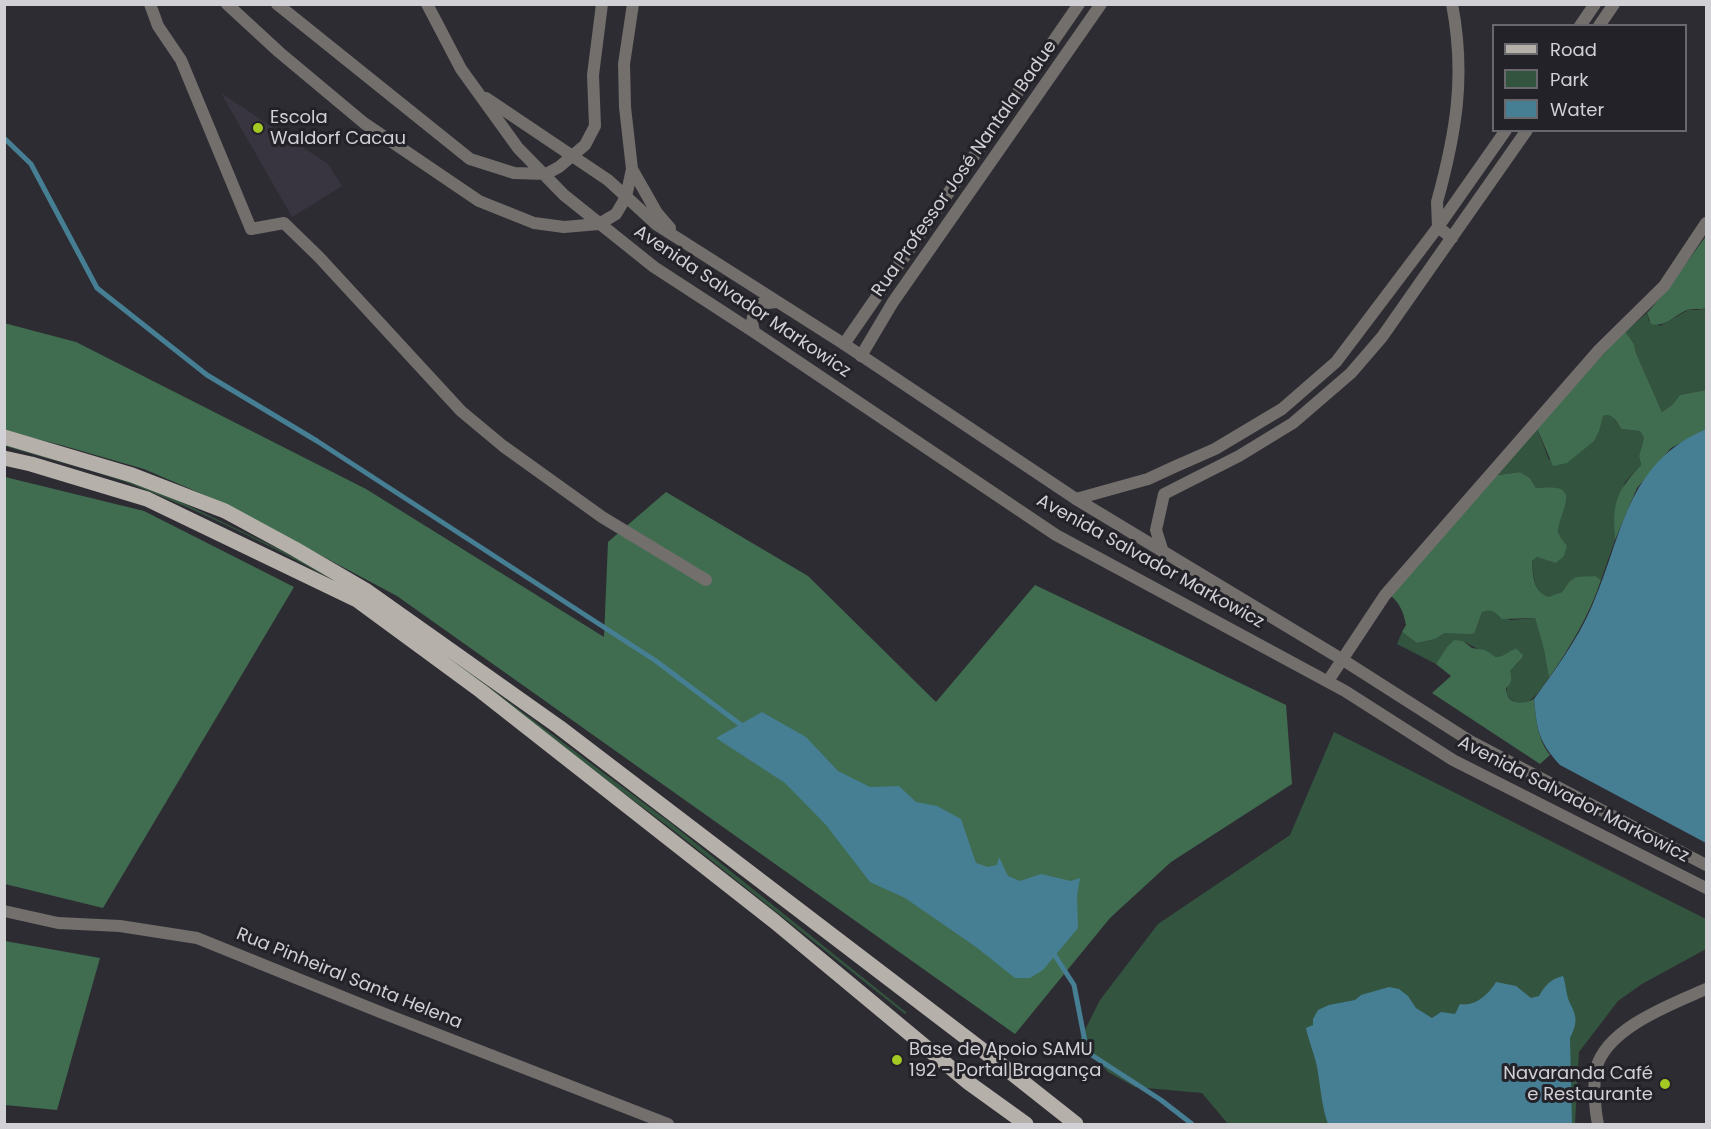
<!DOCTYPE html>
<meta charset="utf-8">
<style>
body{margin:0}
#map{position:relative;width:1711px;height:1129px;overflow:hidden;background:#2e2c33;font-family:Poppins,sans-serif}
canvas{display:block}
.frame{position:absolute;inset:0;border:6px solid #d1d0d4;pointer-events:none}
.legend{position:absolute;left:1492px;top:24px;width:195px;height:108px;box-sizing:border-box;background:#242229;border:2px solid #69686d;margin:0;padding:8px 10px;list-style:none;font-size:18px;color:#d1d0d4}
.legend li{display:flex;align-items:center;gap:12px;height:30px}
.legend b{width:30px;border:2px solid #69686d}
</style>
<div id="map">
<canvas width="1711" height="1129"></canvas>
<div class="frame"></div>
<ul class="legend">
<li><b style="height:8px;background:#b6b0ab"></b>Road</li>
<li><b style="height:16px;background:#33543f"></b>Park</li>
<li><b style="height:16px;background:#467e93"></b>Water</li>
</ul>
</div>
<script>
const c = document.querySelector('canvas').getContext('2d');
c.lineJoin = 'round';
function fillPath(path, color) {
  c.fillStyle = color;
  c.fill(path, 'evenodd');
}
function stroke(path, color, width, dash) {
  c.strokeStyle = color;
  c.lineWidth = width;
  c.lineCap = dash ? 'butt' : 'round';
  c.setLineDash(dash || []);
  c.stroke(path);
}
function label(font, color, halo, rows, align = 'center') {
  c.font = font + ' Poppins,sans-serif';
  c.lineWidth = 6;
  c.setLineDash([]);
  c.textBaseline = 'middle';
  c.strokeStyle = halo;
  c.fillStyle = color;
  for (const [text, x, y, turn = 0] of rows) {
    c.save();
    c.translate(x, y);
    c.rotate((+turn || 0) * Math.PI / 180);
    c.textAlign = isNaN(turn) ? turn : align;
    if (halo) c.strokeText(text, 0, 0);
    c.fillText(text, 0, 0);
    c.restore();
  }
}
const built = new Path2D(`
 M 221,93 L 328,164 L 342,186 L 292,217 Z`);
const green = new Path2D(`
 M 1706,308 L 1706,390 L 1680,395 L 1672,405 L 1662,412 L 1636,353 L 1634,344 L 1625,331 L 1647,313 L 1649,321 L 1660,326 L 1688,310 L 1698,310 Z
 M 1608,415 L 1613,417 L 1621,429 L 1640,431 L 1644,438 L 1639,456 L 1641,465 L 1625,482 L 1614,522 L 1615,540 L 1601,580 L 1594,576 L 1569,582 L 1562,592 L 1549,598 C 1533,592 1534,576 1532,561 L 1537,557 L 1545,559 L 1559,536 L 1558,525 L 1561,515 L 1545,488 L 1536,488 L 1530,478 L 1520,472 L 1498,475 L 1491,479 L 1536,426 L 1549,460 C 1580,450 1595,451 1602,416 Z
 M 4,443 L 130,481 L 169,496 L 297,558 L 386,610 L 672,824 L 907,1013 L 905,1014 L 669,827 L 360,596 C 287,553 210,515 131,484 C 90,469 46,459 5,446 Z
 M 1489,609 L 1510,620 L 1535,618 L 1544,650 L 1549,678 C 1538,693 1524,717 1506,694 L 1510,671 L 1522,658 L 1522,654 L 1516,648 C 1511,651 1504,657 1498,657 C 1495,657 1467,644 1463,641 L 1446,648 L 1436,664 L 1397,644 L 1402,632 L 1417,643 L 1435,639 L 1445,633 L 1475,632 L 1482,612 Z
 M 1334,732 L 1706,919 L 1706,949 L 1642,984 L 1618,1001 L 1579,1052 L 1575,1124 L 1228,1124 L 1202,1093 L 1135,1087 L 1108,1072 L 1080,1040 L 1100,1000 L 1158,924 L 1290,835 Z`);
const forest = new Path2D(`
 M 1706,236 L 1706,308 C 1700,310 1693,308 1687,310 C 1674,315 1666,328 1651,324 L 1647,313 L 1666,291 Z
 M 4,323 L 76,342 L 366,489 L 604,637 L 608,542 L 666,492 L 808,576 L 936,702 L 1035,585 L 1286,705 L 1292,784 L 1171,862 L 1110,918 L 1015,1034 L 397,596 L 221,502 L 144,469 L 61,445 L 5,431 Z
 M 1625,331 L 1634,344 L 1636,353 L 1662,412 L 1672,405 L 1680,395 L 1706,390 L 1706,429 L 1671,448 L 1637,488 L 1615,540 C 1612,503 1616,492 1641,465 L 1639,456 L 1644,438 L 1640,431 L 1621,429 C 1616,421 1613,413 1603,416 L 1599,431 L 1594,441 L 1567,463 L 1553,466 L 1536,426 Z
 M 1520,472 L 1530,478 L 1536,488 C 1542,488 1550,487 1556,488 C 1579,491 1555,520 1559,534 C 1560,538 1564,542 1567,546 L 1564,556 L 1556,563 L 1537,557 L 1532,561 C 1533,576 1533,592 1549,597 L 1562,592 L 1569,582 L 1576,577 L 1595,576 L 1601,580 C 1589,616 1570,647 1549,678 L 1544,650 L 1535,618 L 1502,619 C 1495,612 1493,608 1482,612 L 1475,632 L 1472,634 L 1445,633 L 1435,639 L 1417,643 L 1402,632 L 1406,625 C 1404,614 1400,603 1391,596 L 1491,479 L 1498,475 Z
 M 5,477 L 144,511 L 294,587 L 103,908 L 5,884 Z
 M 1454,640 L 1463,641 L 1472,648 L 1485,650 L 1496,657 L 1502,656 L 1516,648 L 1523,655 L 1522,658 L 1510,671 C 1512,679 1512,683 1506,688 C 1506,705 1522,705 1534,699 C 1536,718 1537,739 1550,755 L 1540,764 L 1432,693 L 1451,676 L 1436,664 L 1446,648 Z
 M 5,941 L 100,958 L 57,1110 L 5,1105 Z`);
const water = new Path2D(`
 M 1706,429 L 1706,843 L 1560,765 C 1538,741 1537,730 1534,699 C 1555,670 1578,639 1592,606 C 1623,536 1625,464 1706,429 Z
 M 762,712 L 806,737 L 838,771 L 870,787 L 899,786 L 916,802 L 937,806 L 961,819 L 976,863 L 988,867 L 997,865 L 999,857 L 1008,876 L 1020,881 L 1041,874 L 1071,881 L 1080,878 L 1077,896 L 1078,928 L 1043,970 L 1030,978 L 1015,978 L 976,947 L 905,898 L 870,882 L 826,825 L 785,783 L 716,738 Z
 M 1563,976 C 1566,984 1566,994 1569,1001 C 1577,1017 1578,1022 1570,1038 L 1572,1124 L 1328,1124 C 1322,1107 1321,1091 1318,1073 C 1316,1057 1309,1043 1306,1028 L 1313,1025 L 1313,1019 L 1318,1010 L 1329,1005 L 1355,1000 L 1361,995 L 1389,987 L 1399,989 L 1408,996 L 1416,1008 L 1432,1018 L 1441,1012 L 1455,1014 L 1460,1004 C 1475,1007 1489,994 1496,982 L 1516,986 L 1531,998 L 1539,996 C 1545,985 1551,979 1563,976 Z`);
const stream = new Path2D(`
 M 4,138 L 31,164 L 97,288 L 207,375 L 317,441 L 656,661 L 745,728
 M 1052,951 L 1074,985 L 1087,1052 L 1161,1100 L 1192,1124`);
const minor = new Path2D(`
 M 150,4 L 158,26 L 181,60 L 251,229 L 284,223 L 319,257 L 461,411 L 503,446 L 602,517 L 706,580
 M 1580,26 L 1595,4
 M 1599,26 L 1614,4
 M 1452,238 L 1438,227 L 1437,202 C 1456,133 1466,76 1452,4
 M 844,344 L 1079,4
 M 861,356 L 893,302 L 1101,4
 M 1076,499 L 1148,479 L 1174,467 L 1215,449 L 1282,409 L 1336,362 L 1438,227 L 1506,130
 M 1163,552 L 1156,530 L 1164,494 L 1239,456 L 1293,423 L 1351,373 L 1382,337 L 1527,130
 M 1328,681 L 1385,595 L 1599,350 L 1664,286 L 1706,223
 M 4,911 L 58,923 L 120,926 L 197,938 L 380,1012 L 668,1124`);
const tertiary = new Path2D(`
 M 227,4 L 279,52 L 364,123 L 479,201 L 534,223 L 564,227 L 599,224 L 616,214 L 626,197 L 632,169 L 625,107 L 624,64 L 633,4
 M 277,4 L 470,159 L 514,173 L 546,174 L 559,167 L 585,145 L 595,126 L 593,75 L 602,4
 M 427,4 L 461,69 L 518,148 L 564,195 L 654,267 L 754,332 L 1056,535 L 1345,691 L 1453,760 L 1706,888
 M 486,98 L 608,180 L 657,225 L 844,344 L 1076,499 L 1343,660 L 1470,741 L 1706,865
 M 632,169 L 657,213 L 670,228
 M 754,332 L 752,322 L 755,308 L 760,304 L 776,302
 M 1598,1124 C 1595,1111 1593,1082 1596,1069 C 1606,1028 1672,1004 1706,989`);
const primary = new Path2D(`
 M 4,437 L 132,475 L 225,511 L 295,549 L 367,591 L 559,727 L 985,1052 L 1076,1124
 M 4,458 L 31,464 L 147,499 L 357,600 L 481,691 L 774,921 L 969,1083 L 1026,1124`);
const markers = [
 [258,128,6,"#a4c824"],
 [897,1060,6,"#a4c824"],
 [1665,1084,6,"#a4c824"]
];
const poiNames = [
 ["Escola",270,118],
 ["Waldorf Cacau",270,139],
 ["Base de Apoio SAMU",909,1050],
 ["192 - Portal Bragança",909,1071],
 ["Navaranda Café",1653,1074,"right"],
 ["e Restaurante",1653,1095,"right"]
];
const streetNames = [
 ["Rua Professor José Nantala Badue",965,169,-55],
 ["Avenida Salvador Markowicz",742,302,34],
 ["Avenida Salvador Markowicz",1150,562,29],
 ["Avenida Salvador Markowicz",1573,800,27],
 ["Rua Pinheiral Santa Helena",349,979,22]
];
fillPath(built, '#383541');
fillPath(green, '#33543f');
fillPath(forest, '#406d50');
fillPath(water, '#467e93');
stroke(stream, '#467e93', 5);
stroke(minor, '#726f6c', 12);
stroke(tertiary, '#726f6c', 12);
stroke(primary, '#b6b0ab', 15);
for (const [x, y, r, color] of markers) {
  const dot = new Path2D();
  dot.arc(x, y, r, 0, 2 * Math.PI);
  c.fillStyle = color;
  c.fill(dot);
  stroke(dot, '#242229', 2);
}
label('18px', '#d1d0d4', '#242229', poiNames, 'left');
label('18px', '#d1d0d4', '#242229', streetNames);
</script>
